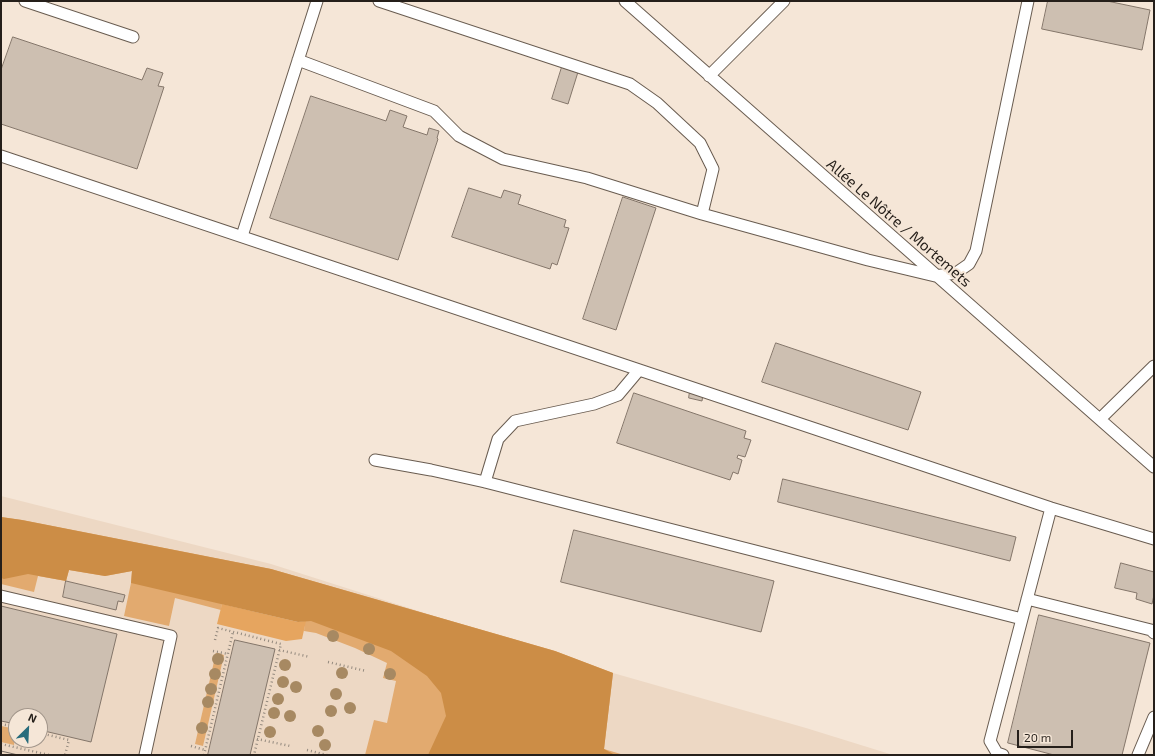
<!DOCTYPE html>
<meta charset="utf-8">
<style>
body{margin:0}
#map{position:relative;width:1155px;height:756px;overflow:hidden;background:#f5e6d7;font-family:"Exo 2",sans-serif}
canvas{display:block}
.frame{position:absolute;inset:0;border:2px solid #251f1a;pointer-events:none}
.north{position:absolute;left:8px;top:708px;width:40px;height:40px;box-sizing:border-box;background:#f5e6d7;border:1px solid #a2968b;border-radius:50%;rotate:24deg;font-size:11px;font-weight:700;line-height:16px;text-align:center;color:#251f1a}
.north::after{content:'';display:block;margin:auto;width:14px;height:18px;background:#286c7c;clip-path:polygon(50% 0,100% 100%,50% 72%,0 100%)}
.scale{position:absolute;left:1017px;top:730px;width:56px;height:18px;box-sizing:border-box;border:2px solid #251f1a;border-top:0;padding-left:5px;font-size:12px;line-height:14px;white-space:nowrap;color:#251f1a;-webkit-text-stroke:3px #f5e6d7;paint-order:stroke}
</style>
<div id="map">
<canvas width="1155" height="756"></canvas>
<div class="frame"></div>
<div class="north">N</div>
<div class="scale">20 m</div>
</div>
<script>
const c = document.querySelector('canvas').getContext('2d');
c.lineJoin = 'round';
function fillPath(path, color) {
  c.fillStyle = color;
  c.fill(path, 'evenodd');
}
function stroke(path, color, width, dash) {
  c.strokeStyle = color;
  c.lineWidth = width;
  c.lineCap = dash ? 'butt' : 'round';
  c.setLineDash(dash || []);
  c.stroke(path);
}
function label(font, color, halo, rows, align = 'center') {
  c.font = font + ' "Exo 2",sans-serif';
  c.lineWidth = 4;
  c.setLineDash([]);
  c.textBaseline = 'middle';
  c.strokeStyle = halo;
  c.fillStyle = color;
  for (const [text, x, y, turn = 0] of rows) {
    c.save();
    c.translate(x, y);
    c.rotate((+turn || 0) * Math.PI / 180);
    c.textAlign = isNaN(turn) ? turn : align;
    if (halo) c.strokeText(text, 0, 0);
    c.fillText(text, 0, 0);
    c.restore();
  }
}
const built = new Path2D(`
 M 1,496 L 271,564 L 613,673 L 806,728 L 893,755 L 1,755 ZM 16,716 L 40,716 L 40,740 L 16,740 Z`);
const green = new Path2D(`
 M 1,517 L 22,520 L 271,569 L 555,651 L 613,673 L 604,749 L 624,755 L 365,755 L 374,720 L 387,723 L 396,681 L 383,678 L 387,663 L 355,648 L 316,633 L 304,631 L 305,622 L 222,604 L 221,610 L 175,598 L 169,626 L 124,616 L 131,583 L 132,571 L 105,576 L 69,570 L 66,581 L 38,576 L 34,592 L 1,584 Z
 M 216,653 L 224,655 L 203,746 L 195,744 Z
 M 1,726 L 16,729 L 14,745 L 1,742 Z`);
const forest = new Path2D(`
 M 222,604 L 298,622 L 306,621 L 302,639 L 286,641 L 217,624 Z`);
const water = new Path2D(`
 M 1,517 L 22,520 L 271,569 L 555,651 L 613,673 L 604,749 L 615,755 L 428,755 L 446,716 L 441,693 L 427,676 L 391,651 L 311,621 L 298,622 L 131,583 L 132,571 L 105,576 L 69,570 L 66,581 L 28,574 L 4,579 L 1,578 Z`);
const building = new Path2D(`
 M 1048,1 L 1107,1 L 1150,10 L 1142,50 L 1042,29 Z
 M 13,37 L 142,80 L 147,68 L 163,73 L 158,86 L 164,87 L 137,169 L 1,124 L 1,70 Z
 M 562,67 L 578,72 L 568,104 L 552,99 Z
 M 311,96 L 386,121 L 390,110 L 407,116 L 403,127 L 427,135 L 429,128 L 439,131 L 437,138 L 438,139 L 398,260 L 270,218 Z
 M 469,188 L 501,198 L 504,190 L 521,195 L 518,204 L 566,220 L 564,227 L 569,228 L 557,265 L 552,263 L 550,269 L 452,237 Z
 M 623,197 L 656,208 L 616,330 L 583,319 Z
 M 776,343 L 921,392 L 908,430 L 762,382 Z
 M 690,391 L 703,394 L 702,401 L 689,398 Z
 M 634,393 L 746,431 L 744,438 L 751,440 L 745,457 L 738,455 L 737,458 L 742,460 L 738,474 L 733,472 L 730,480 L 617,443 Z
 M 783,479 L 1016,537 L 1010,561 L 778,502 Z
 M 574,530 L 774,581 L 761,632 L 561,582 Z
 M 1121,563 L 1154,572 L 1154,595 L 1152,604 L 1136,599 L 1137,593 L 1115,588 Z
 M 66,581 L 125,595 L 123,602 L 118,601 L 116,610 L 63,597 Z
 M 1,606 L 117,634 L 91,742 L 40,730 L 40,716 L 16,716 L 16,724 L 1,721 Z
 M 1039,615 L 1150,643 L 1122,755 L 1054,755 L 1008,743 Z
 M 235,640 L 275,649 L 250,755 L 208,755 Z`);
const path = new Path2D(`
 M 215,640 L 218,628 L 281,644 L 254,755
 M 279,650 L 310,657
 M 213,651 L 228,654
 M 328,662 L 366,671
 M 1,724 L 16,727
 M 40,733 L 69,740 L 65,755
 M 257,739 L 290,746
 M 1,744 L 49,755
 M 191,746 L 205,750
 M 307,750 L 327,755
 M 204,755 L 233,632`);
const service = new Path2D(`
 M 25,1 L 133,37
 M 379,1 L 630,84 L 657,103 L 700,143 L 713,169 L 702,214
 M 625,1 L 1154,467
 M 298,60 L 434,111 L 459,136 L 503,159 L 587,178 L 702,214 L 868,260 L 935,276 L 956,273 L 969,264 L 976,251 L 1028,1
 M 709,76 L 784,1
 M 1,156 L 1051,508 L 1154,539
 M 242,236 L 317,1
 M 1100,419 L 1154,366
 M 375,460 L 431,470 L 485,482 L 1022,619
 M 485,482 L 498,439 L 515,421 L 594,404 L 618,395 L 639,370
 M 1,596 L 171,636 L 145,755
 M 1027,599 L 1151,630 L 1154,633
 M 1003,755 L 997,753 L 990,741 L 1051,508
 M 1138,755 L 1154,717`);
const tram = new Path2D(`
 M 1,751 L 18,755`);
const trees = [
 [333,636],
 [369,649],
 [218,659],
 [285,665],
 [342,673],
 [215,674],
 [390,674],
 [283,682],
 [296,687],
 [211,689],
 [336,694],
 [278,699],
 [208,702],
 [350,708],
 [331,711],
 [274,713],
 [290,716],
 [202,728],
 [318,731],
 [270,732],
 [325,745]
];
const streetNames = [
 ["Allée Le Nôtre / Mortemets",899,223,41]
];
fillPath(built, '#edd8c4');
fillPath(green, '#e2aa6f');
fillPath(forest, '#e6a55f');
fillPath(water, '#cc8d46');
fillPath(building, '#cdbfb1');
stroke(building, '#84766a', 1);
stroke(service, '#695c50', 13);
stroke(path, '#93897e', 2.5, [1, 3]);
stroke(service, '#fff', 11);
stroke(tram, '#7a7067', 1);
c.fillStyle = '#a78962';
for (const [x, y] of trees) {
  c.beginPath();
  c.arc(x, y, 6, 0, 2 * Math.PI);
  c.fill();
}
label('15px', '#251f1a', '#f5e6d7', streetNames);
</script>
